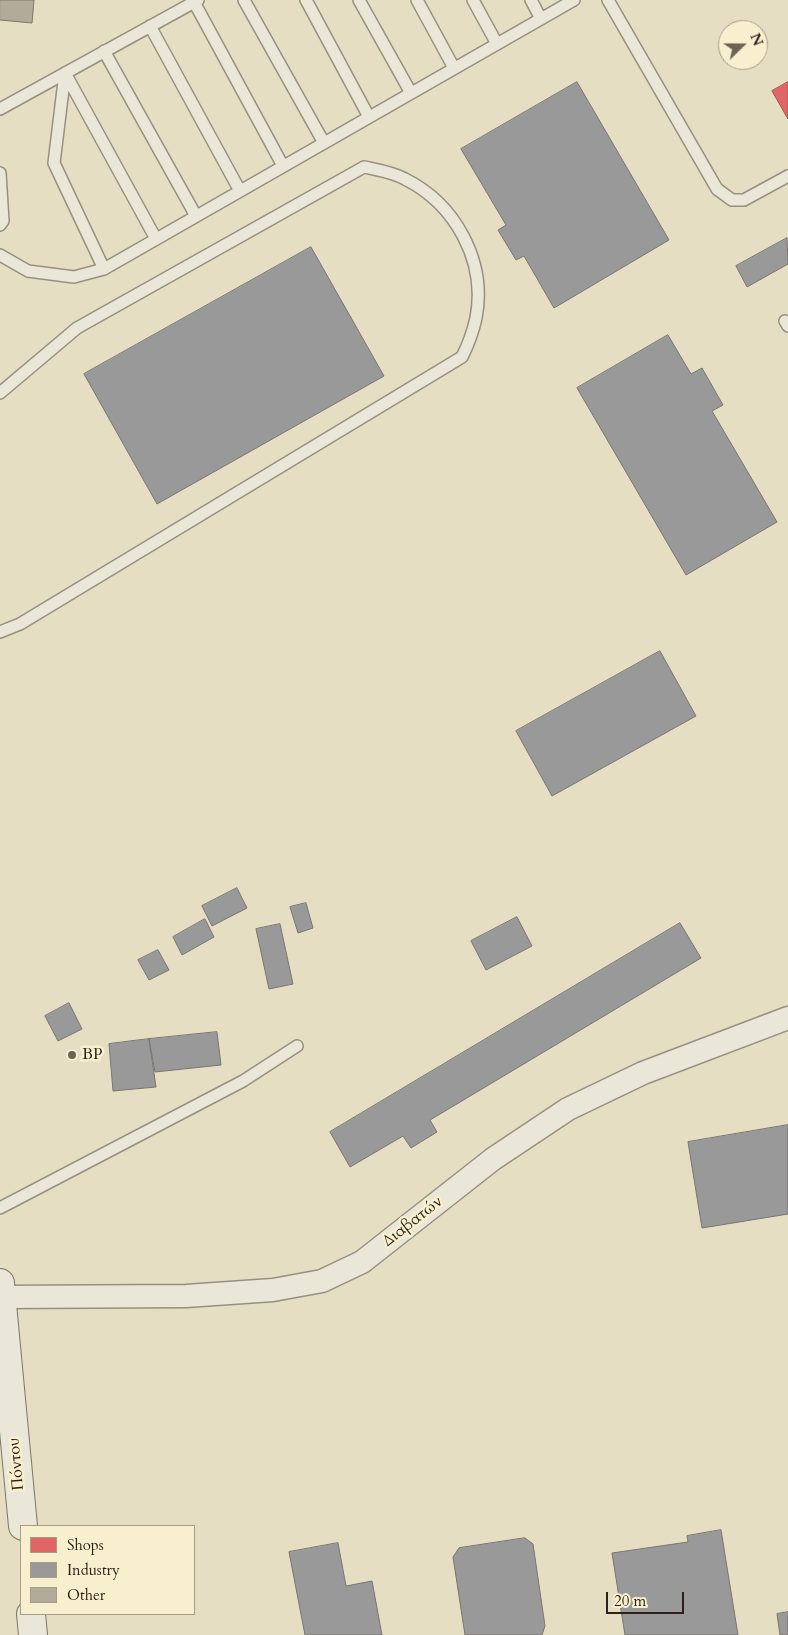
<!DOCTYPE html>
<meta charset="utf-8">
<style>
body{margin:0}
#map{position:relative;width:788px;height:1635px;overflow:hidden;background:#e6dec3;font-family:Cardo,serif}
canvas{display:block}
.legend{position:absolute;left:20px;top:1525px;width:175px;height:90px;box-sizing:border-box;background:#f8efcf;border:1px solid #a79c86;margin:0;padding:6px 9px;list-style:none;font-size:15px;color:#2e2018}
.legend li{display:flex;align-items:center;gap:10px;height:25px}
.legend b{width:25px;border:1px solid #a79c86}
.north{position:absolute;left:718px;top:20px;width:50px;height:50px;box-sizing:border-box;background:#f8efcf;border:1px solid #a79c86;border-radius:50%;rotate:68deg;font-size:14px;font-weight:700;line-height:20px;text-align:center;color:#2e2018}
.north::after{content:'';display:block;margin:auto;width:18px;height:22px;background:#6e6254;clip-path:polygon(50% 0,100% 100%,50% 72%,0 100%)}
.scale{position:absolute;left:606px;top:1592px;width:78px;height:22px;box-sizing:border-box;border:2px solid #2e2018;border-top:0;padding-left:6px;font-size:15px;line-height:18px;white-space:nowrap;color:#2e2018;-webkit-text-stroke:4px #f8efcf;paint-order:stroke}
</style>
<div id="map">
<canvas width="788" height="1635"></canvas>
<ul class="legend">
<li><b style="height:14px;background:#e06666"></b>Shops</li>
<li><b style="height:14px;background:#999"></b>Industry</li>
<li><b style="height:14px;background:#b2ab9a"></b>Other</li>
</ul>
<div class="north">N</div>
<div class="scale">20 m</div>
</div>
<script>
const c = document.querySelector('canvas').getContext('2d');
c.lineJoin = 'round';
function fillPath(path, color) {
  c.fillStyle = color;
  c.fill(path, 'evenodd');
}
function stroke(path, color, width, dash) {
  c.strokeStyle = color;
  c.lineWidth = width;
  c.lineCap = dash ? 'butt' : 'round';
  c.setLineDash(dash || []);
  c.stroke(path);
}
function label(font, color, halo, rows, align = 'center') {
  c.font = font + ' Cardo,serif';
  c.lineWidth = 5;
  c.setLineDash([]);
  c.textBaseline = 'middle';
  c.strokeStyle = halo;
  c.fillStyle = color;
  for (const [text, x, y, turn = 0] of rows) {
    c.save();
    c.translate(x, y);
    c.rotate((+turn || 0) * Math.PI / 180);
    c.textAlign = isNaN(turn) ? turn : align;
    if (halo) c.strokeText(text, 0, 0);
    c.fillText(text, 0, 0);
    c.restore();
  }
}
const shops = new Path2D(`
 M 788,82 L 788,119 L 772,91 Z`);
const industry = new Path2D(`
 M 577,82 L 669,240 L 554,308 L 524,256 L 516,260 L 498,230 L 506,225 L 461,149 Z
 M 787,238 L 788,264 L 747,287 L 736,266 Z
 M 311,247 L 384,376 L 157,504 L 84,374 Z
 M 668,335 L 691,374 L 702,368 L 723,405 L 712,411 L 777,522 L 686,575 L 577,388 Z
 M 660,651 L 696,716 L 552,796 L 516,731 Z
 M 237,888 L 247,908 L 212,926 L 202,906 Z
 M 306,903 L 313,928 L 298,933 L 290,907 Z
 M 517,917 L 532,946 L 486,970 L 471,941 Z
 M 205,919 L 214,937 L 182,955 L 173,937 Z
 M 680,923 L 701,958 L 430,1120 L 437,1132 L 411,1148 L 403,1136 L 350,1167 L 330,1132 Z
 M 280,924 L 293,984 L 269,989 L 256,929 Z
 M 158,950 L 169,970 L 149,980 L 138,960 Z
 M 69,1003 L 82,1029 L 58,1041 L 45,1016 Z
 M 217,1032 L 221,1065 L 155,1072 L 149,1039 Z
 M 149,1039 L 156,1087 L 113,1091 L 109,1044 Z
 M 788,1125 L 788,1214 L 702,1228 L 688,1142 Z
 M 721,1530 L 738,1635 L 625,1635 L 612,1553 L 688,1542 L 687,1536 Z
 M 525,1538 L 533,1544 L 545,1626 L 542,1635 L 465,1635 L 453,1557 L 459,1548 Z
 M 338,1543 L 346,1586 L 372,1581 L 382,1635 L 305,1635 L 289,1552 Z
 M 788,1612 L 788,1635 L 780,1635 L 777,1614 Z`);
const building = new Path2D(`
 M 0,0 L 34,0 L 32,23 L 0,20 Z`);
const lane = new Path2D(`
 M 244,0 L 324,143
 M 306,0 L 369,117
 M 359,0 L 411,93
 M 417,0 L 454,68
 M 473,0 L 497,44
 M 531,0 L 541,19
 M 608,0 L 717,189 L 732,200 L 744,200 L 788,176
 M 194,2 L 283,166
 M 150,26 L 240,191
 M 104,51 L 196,216
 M 0,109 L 198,0
 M 0,173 L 3,221 L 0,225
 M 0,255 L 28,271 L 74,277 L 104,269 L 574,0
 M 104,269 L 54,163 L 65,73 L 156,239
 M 785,321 L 788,326
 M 0,393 L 77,328 L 364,167 C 378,170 392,172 405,179 C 455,204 487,261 476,318 C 473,332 468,345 462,357 L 20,624 L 0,632
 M 0,1208 L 243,1081 L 297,1046`);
const street = new Path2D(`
 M 1,1297 L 186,1296 L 273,1290 L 322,1281 L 362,1262 L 493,1159 L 568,1109 L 643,1073 L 788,1018`);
const secondary = new Path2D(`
 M 0,1283 L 23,1526
 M 31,1614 L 33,1635`);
const markers = [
 [72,1055,5,"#6e6254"]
];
const poiNames = [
 ["BP",82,1055]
];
const streetNames = [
 ["Διαβατών",413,1222,-38],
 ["Πόντου",17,1464,-95]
];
fillPath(shops, '#e06666');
stroke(shops, '#ab514f', 1);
fillPath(industry, '#999');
stroke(industry, '#797572', 1);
fillPath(building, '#b2ab9a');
stroke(building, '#7d7769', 1);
stroke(lane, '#969080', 14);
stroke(street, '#969080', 25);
stroke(secondary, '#7d7769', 30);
stroke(lane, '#eae6d8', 11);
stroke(street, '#eae6d8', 22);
stroke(secondary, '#eae6d8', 28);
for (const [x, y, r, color] of markers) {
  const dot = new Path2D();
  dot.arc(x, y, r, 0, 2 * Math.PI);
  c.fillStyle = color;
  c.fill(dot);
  stroke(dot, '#f8efcf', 2);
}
label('16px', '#2e2018', '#f8efcf', poiNames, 'left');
label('16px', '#2e2018', '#f8efcf', streetNames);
</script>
